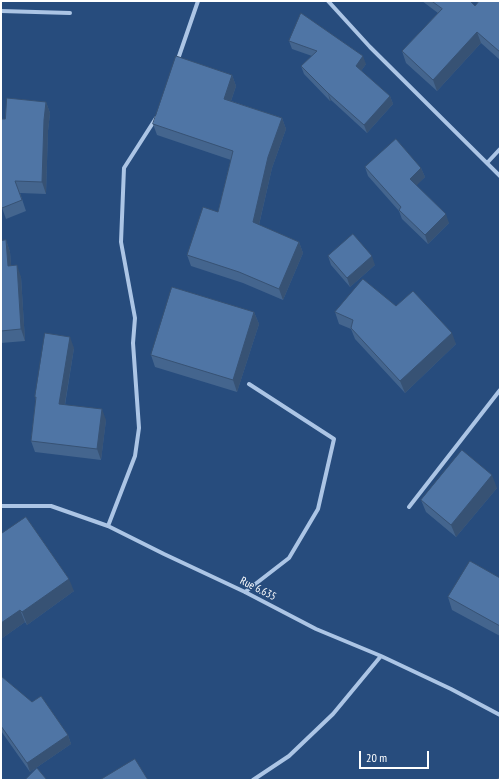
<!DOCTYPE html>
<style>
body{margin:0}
#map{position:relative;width:501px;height:781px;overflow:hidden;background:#274c7d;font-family:"PT Sans Narrow",sans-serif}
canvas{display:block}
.frame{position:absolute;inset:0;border:2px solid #fff;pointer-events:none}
.scale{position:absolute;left:359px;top:751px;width:70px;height:18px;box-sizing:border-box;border:2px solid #fff;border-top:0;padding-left:5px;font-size:12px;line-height:14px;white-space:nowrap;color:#fff;-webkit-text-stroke:3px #274c7d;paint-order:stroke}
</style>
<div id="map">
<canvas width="501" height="781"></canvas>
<div class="frame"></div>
<div class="scale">20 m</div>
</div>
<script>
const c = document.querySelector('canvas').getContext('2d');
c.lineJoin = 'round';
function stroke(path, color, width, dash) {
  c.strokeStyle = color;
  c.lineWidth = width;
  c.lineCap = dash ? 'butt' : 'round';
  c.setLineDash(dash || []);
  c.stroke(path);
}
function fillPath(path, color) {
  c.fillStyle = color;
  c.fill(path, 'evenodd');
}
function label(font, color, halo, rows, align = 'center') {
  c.font = font + ' "PT Sans Narrow",sans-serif';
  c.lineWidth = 3;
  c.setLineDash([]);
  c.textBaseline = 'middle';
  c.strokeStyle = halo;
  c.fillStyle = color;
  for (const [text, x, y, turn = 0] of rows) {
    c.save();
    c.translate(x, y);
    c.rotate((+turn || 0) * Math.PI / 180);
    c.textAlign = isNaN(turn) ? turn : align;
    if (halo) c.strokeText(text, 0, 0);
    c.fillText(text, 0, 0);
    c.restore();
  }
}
const street = new Path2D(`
 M 328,1 L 370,47 L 500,176
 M 1,11 L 70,13
 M 177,62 L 198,1
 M 487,163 L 500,149
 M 1,506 L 51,506 L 108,526 L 164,554 L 245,592 L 316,629 L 381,656 L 451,689 L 500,715
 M 409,507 L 500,390
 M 108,526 L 135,456 L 139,428 L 133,343 L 135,318 L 121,242 L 124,168 L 156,118
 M 245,592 L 289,558 L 318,509 L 334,439 L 249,384
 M 253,780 L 289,756 L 333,714 L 381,656`);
const wall = new Path2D(`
 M 422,1 L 470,1 L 475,6 L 500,1 L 500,60 L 481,43 L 437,91 L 406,63 L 402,51 L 438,13 Z
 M 289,41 L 366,64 L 361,71 L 390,96 L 393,104 L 367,133 L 331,100 L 330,101 L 304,74 L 301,66 L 312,56 L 292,49 Z
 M 232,75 L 236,86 L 231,101 L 282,118 L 286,129 L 272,168 L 259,225 L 299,242 L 303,253 L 283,300 L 243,283 L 191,266 L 187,255 L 218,212 L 231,160 L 157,135 L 153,124 Z
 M 46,102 L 50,113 L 48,131 L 46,194 L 20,193 L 26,211 L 6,219 L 1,205 L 5,119 Z
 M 365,167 L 421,168 L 425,177 L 416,185 L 449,223 L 428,244 L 402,219 L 399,211 L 368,176 Z
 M 6,240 L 10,252 L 11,266 L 21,277 L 25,341 L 1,343 L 1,241 Z
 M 328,256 L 375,265 L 350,287 L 331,265 Z
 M 396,306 L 456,344 L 405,393 L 355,339 L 351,329 L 339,324 L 335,312 Z
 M 254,312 L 259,324 L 237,392 L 155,367 L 151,355 Z
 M 74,348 L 65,405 L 106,420 L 101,460 L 35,452 L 31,441 L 36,400 L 35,397 Z
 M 497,488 L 456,537 L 426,512 L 421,500 Z
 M 1,534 L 74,591 L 27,625 L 25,622 L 1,639 Z
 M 500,578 L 500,636 L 452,610 L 448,597 Z
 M 1,676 L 68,735 L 71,744 L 30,772 L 1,731 Z`);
const shadedWall = new Path2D(`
 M 477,32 L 481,43 L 437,91 L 433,80 Z
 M 363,56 L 366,64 L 359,74 L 356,66 Z
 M 232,75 L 236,86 L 228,110 L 224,99 Z
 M 328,93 L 331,100 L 330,101 Z
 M 390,96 L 393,104 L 367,133 L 364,125 Z
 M 46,102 L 50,113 L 48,131 L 46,194 L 42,182 L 44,120 Z
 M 282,118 L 286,129 L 272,168 L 257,233 L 253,222 L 268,157 Z
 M 421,168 L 425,177 L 414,188 L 410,179 Z
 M 446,214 L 449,223 L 428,244 L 425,235 Z
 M 6,240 L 10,252 L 12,278 L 8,266 Z
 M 299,242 L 303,253 L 283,300 L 279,289 Z
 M 372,256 L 375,265 L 350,287 L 347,278 Z
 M 17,265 L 21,277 L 25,341 L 21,329 Z
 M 254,312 L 259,324 L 237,392 L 233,380 Z
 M 452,333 L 456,344 L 405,393 L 400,381 Z
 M 70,337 L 74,348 L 63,415 L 59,404 Z
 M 102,409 L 106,420 L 101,460 L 97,449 Z
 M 492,475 L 497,488 L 456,537 L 451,525 Z
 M 69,579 L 74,591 L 27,625 L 22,612 Z
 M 20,610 L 25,622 L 1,639 L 1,623 Z
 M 68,735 L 71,744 L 30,772 L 27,763 Z`);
const building = new Path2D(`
 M 432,1 L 470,1 L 475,6 L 479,1 L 500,1 L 500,52 L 477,32 L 433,80 L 402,51 L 442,9 Z
 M 301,13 L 363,56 L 356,66 L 390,96 L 364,125 L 328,93 L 301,66 L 317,51 L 289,41 Z
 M 176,56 L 232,75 L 224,99 L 282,118 L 268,157 L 253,222 L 299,242 L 279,289 L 239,272 L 187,255 L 203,207 L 218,212 L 233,151 L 153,124 Z
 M 7,98 L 46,102 L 44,120 L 42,182 L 15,181 L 22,200 L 2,208 L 1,205 L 1,119 L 5,119 Z
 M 396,139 L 421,168 L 410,179 L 446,214 L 425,235 L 399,210 L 401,207 L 365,167 Z
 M 353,234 L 372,256 L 347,278 L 328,256 Z
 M 6,240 L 8,266 L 17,265 L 21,329 L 1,331 L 1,241 Z
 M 363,279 L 396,306 L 413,291 L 452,333 L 400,381 L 351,328 L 353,320 L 335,312 Z
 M 172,287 L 254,312 L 233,380 L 151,355 Z
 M 45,333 L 70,337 L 59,404 L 102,409 L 97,449 L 31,441 L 36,397 L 35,397 Z
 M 462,450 L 492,475 L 451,525 L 421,500 Z
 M 26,517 L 69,579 L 22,612 L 20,610 L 1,623 L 1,534 Z
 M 470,561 L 500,578 L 500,626 L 448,597 Z
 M 1,676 L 32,702 L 41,696 L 68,735 L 27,763 L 1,726 Z
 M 135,759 L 148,780 L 100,780 Z
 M 37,768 L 47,780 L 25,780 Z
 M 500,777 L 500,780 L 496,780 Z`);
const streetNames = [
 ["Rue 6.635",258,589,27]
];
stroke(street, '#acc5e5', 4);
fillPath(wall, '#44658e');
fillPath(shadedWall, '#375274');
fillPath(building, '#4f75a5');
stroke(building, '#375274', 1);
label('11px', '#fff', '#274c7d', streetNames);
</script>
